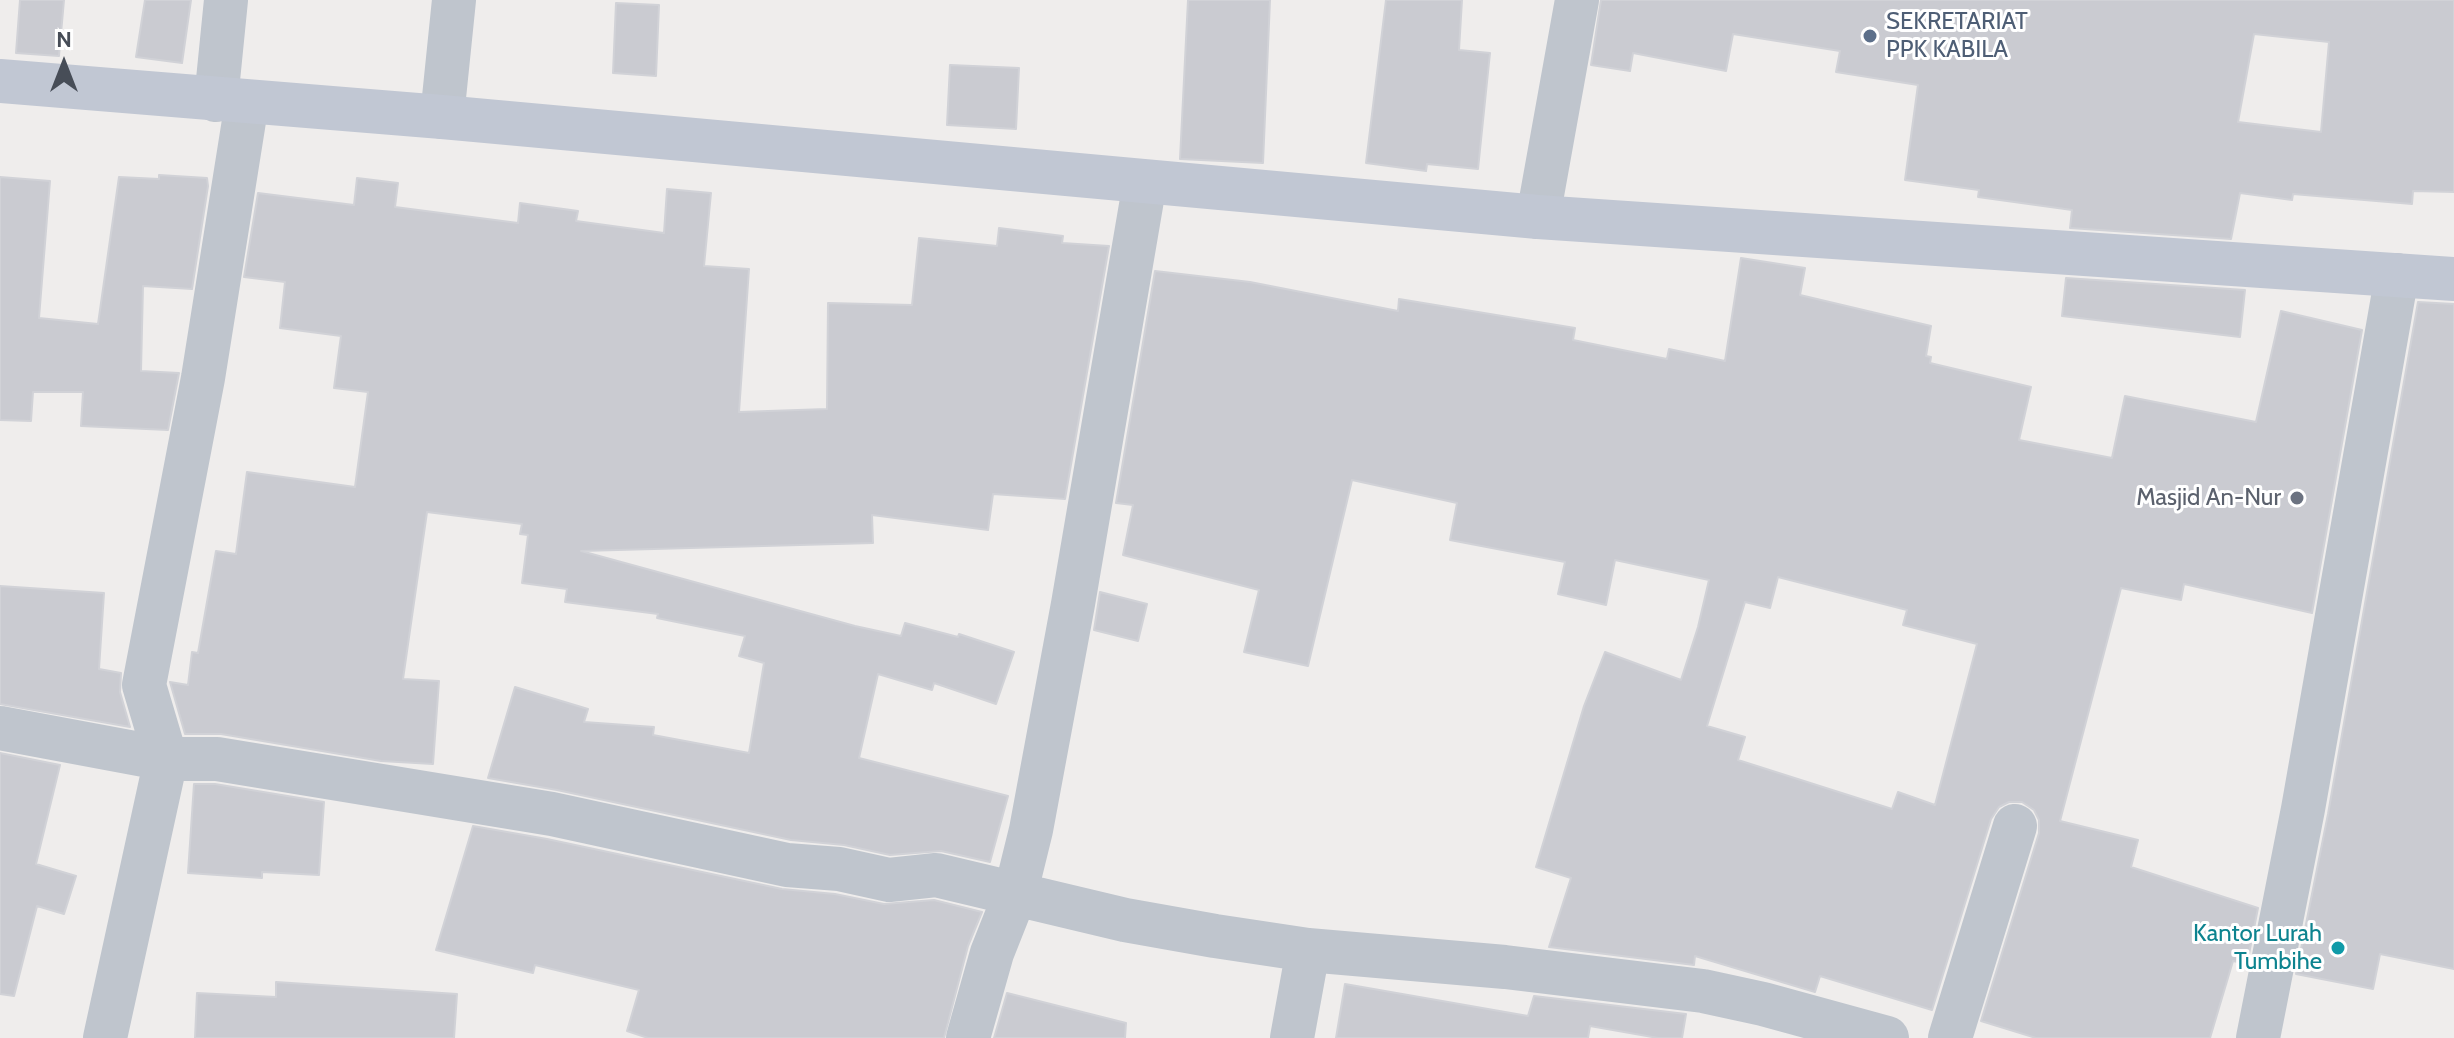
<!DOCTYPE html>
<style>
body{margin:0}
#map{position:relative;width:2454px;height:1038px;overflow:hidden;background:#efedec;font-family:Cabin,sans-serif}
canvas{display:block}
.north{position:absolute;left:24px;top:24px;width:80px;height:80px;-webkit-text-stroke:6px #fff;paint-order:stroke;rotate:0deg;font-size:22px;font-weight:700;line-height:32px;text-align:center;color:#474d57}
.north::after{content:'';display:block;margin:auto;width:28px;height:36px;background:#474d57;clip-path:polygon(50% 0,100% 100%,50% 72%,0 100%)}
</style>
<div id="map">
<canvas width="2454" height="1038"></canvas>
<div class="north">N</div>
</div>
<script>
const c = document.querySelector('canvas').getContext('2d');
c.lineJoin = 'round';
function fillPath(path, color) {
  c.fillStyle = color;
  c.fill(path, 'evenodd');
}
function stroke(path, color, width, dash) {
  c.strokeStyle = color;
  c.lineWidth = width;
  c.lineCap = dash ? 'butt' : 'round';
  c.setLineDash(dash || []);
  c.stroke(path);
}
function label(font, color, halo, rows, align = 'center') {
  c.font = font + ' Cabin,sans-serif';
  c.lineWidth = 6;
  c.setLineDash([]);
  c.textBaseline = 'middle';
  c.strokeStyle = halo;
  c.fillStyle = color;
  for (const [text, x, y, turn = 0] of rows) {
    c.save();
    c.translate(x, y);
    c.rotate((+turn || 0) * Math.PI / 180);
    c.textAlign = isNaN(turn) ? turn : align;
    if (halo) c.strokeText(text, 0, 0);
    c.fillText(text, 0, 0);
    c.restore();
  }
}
const building = new Path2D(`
 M 20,0 L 64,0 L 59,56 L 16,53 Z
 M 145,0 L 191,0 L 182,63 L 136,57 Z
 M 1188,0 L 1270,0 L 1263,163 L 1180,159 Z
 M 1386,0 L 1462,0 L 1459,50 L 1490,53 L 1478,169 L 1427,164 L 1426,171 L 1366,163 Z
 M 1601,0 L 2454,0 L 2454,192 L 2413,191 L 2412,204 L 2293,194 L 2292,200 L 2240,193 L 2231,239 L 2070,228 L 2072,210 L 1978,197 L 1979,190 L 1905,180 L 1918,85 L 1836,72 L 1840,51 L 1733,34 L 1726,71 L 1633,53 L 1630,71 L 1591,65 ZM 2254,34 L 2329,42 L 2321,132 L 2238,122 Z
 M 616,3 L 659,5 L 656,76 L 613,73 Z
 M 950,65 L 1019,68 L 1016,129 L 947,125 Z
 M 159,175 L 207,178 L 208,186 L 192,289 L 143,286 L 141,371 L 179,373 L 168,430 L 81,426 L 83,392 L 33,392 L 31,421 L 0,420 L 0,177 L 50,181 L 39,318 L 98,324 L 119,177 L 159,179 Z
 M 357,178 L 398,183 L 395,207 L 518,223 L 520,203 L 578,211 L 576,221 L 664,233 L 667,189 L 711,193 L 704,266 L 749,269 L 739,412 L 827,409 L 828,303 L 912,305 L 919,238 L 997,246 L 999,228 L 1063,236 L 1062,243 L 1109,246 L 1065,499 L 993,494 L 988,530 L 872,515 L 873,543 L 581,551 L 855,626 L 901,636 L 905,623 L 958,637 L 959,634 L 1014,652 L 996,704 L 934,683 L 932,690 L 878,674 L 859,758 L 1008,796 L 990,862 L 941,851 L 890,855 L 844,845 L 791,840 L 557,790 L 488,778 L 515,687 L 588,709 L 584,722 L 654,727 L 653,735 L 749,753 L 764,663 L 739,656 L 745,636 L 657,618 L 658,614 L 565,602 L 567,589 L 522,583 L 528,535 L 520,534 L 522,524 L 427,512 L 403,679 L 439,681 L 433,764 L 381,761 L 221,734 L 185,734 L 170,682 L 188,685 L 192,652 L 198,653 L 216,551 L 236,554 L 247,472 L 355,487 L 368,392 L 334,388 L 341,336 L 280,328 L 285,282 L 244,277 L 258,193 L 354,205 Z
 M 1741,258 L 1805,268 L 1800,295 L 1931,326 L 1926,356 L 1931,357 L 1930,363 L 2031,387 L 2019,440 L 2112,458 L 2125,396 L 2256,422 L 2281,311 L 2362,330 L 2312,613 L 2184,584 L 2181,600 L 2121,588 L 2060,821 L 2138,840 L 2131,867 L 2258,908 L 2247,964 L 2233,961 L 2210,1038 L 2036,1038 L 1981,1021 L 2039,833 L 2039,820 L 2034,810 L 2022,802 L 2009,802 L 1999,807 L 1991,819 L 1932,1010 L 1820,976 L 1815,992 L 1695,956 L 1694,965 L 1549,947 L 1571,878 L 1536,867 L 1584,706 L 1605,652 L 1681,680 L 1698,627 L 1709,580 L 1615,560 L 1606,605 L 1558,594 L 1565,562 L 1450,540 L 1457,503 L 1352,480 L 1308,666 L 1244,652 L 1259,590 L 1123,555 L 1133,505 L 1116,503 L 1155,271 L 1250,282 L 1398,311 L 1399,299 L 1575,328 L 1573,340 L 1667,359 L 1669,349 L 1725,361 ZM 1778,577 L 1907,610 L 1903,625 L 1977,644 L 1935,805 L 1898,792 L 1892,809 L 1738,760 L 1745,737 L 1707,726 L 1745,602 L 1770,608 Z
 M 2066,278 L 2245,290 L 2240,337 L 2062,316 Z
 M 2418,302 L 2454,304 L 2454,969 L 2380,954 L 2373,989 L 2296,974 L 2328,814 Z
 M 0,586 L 104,593 L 99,669 L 121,673 L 120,692 L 130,727 L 0,704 Z
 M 1100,592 L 1147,604 L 1138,641 L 1094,630 Z
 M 0,753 L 60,765 L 36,864 L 76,876 L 64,914 L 37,906 L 14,996 L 0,994 Z
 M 194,784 L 215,784 L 324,802 L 319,875 L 262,872 L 262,878 L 188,873 Z
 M 473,826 L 547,839 L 782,889 L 835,894 L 884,904 L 934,900 L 982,912 L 968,946 L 944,1038 L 648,1038 L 627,1031 L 639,990 L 535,965 L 533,973 L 436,950 Z
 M 276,982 L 457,994 L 454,1038 L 195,1038 L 197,993 L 276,997 Z
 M 1345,984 L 1528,1016 L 1534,996 L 1686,1014 L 1682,1038 L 1658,1038 L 1590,1026 L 1588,1038 L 1336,1038 Z
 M 1007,993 L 1126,1023 L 1125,1038 L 994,1038 Z`);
const street = new Path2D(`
 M 216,100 L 226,0
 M 442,117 L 454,0
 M 1538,217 L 1577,0
 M 0,728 L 166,759 L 217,759 L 552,814 L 787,865 L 839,869 L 889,880 L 936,875 L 1125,920 L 1215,936 L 1308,950 L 1505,967 L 1703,991 L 1763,1004 L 1887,1038
 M 105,1038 L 166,759 L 144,685 L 203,378 L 247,102
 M 968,1038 L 992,953 L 1015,895 L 1031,830 L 1073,604 L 1145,182
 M 1292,1038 L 1308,950
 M 1950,1038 L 2015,826
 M 2258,1038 L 2303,809 L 2397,275`);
const secondary = new Path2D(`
 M 0,81 L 442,117 L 1538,217 L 2454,279`);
const markers = [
 [1870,36,8,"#5c6f8a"],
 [2297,498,8,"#6b7280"],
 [2338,948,8,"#0f9aa8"]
];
const serviceNames = [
 ["SEKRETARIAT",1886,22],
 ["PPK KABILA",1886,50]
];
const worshipNames = [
 ["Masjid An-Nur",2281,498]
];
const cultureNames = [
 ["Kantor Lurah",2322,934],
 ["Tumbihe",2322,962]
];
fillPath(building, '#cacbd1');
stroke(building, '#d1d2d7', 2);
stroke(street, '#bfc5cd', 44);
stroke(secondary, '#c1c7d3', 44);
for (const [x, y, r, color] of markers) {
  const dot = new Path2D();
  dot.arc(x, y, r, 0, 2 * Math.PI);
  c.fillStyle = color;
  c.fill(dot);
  stroke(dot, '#fff', 3);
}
label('24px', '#4e5e75', '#fff', serviceNames, 'left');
label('24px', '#5b616d', '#fff', worshipNames, 'right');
label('24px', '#0d838f', '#fff', cultureNames, 'right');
</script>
